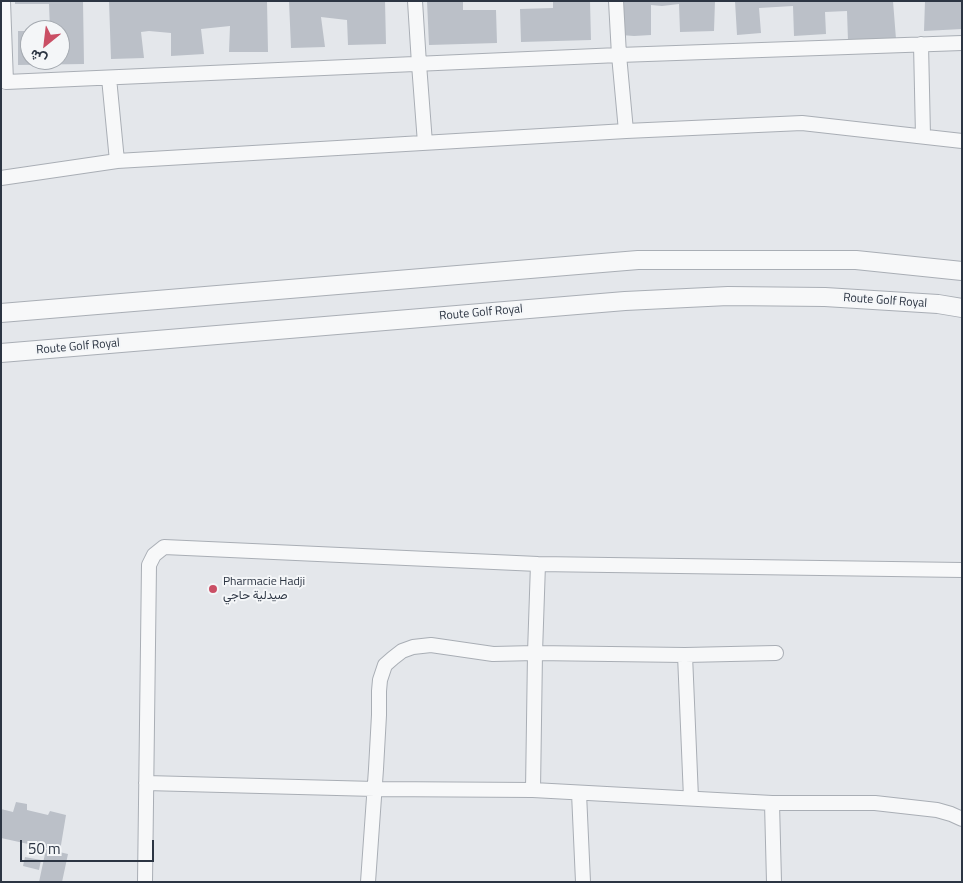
<!DOCTYPE html>
<meta charset="utf-8">
<style>
body{margin:0}
#map{position:relative;width:963px;height:883px;overflow:hidden;background:#e4e7eb;font-family:"Titillium Web",Vazirmatn,sans-serif}
canvas{display:block}
.frame{position:absolute;inset:0;border:2px solid #2c3543;pointer-events:none}
.north{position:absolute;left:20px;top:20px;width:50px;height:50px;box-sizing:border-box;background:#f4f6f8;border:1px solid #a4a9b0;border-radius:50%;rotate:209deg;font-size:14px;font-weight:700;line-height:20px;text-align:center;color:#2c3543}
.north::after{content:'';display:block;margin:auto;width:18px;height:22px;background:#ca4f65;clip-path:polygon(50% 0,100% 100%,50% 72%,0 100%)}
.scale{position:absolute;left:20px;top:840px;width:134px;height:22px;box-sizing:border-box;border:2px solid #2c3543;border-top:0;padding-left:6px;font-size:15px;line-height:18px;white-space:nowrap;color:#2c3543;-webkit-text-stroke:4px #f4f6f8;paint-order:stroke}
</style>
<div id="map">
<canvas width="963" height="883"></canvas>
<div class="frame"></div>
<div class="north">ش</div>
<div class="scale">50 m</div>
</div>
<script>
const c = document.querySelector('canvas').getContext('2d');
c.lineJoin = 'round';
function fillPath(path, color) {
  c.fillStyle = color;
  c.fill(path, 'evenodd');
}
function stroke(path, color, width, dash) {
  c.strokeStyle = color;
  c.lineWidth = width;
  c.lineCap = dash ? 'butt' : 'round';
  c.setLineDash(dash || []);
  c.stroke(path);
}
function label(font, color, halo, rows, align = 'center') {
  c.font = font + ' "Titillium Web",Vazirmatn,sans-serif';
  c.lineWidth = 4;
  c.setLineDash([]);
  c.textBaseline = 'middle';
  c.strokeStyle = halo;
  c.fillStyle = color;
  for (const [text, x, y, turn = 0] of rows) {
    c.save();
    c.translate(x, y);
    c.rotate((+turn || 0) * Math.PI / 180);
    c.textAlign = isNaN(turn) ? turn : align;
    if (halo) c.strokeText(text, 0, 0);
    c.fillText(text, 0, 0);
    c.restore();
  }
}
const building = new Path2D(`
 M 15,1 L 83,1 L 84,64 L 18,65 L 18,31 L 30,31 L 30,60 L 60,60 L 60,30 L 50,30 L 49,4 L 15,4 Z
 M 109,1 L 267,1 L 268,52 L 229,52 L 230,26 L 201,29 L 204,54 L 171,56 L 171,33 L 149,31 L 141,32 L 144,58 L 111,59 Z
 M 289,1 L 385,1 L 386,44 L 348,45 L 347,20 L 321,17 L 325,47 L 291,48 Z
 M 427,1 L 463,1 L 463,10 L 496,10 L 497,43 L 429,45 Z
 M 553,1 L 590,1 L 591,40 L 521,42 L 520,9 L 553,8 Z
 M 622,1 L 715,1 L 714,31 L 680,32 L 679,4 L 662,6 L 651,5 L 651,35 L 634,36 L 621,35 Z
 M 735,1 L 893,1 L 896,39 L 848,41 L 847,11 L 825,12 L 826,34 L 794,36 L 793,6 L 759,8 L 761,33 L 737,35 Z
 M 925,1 L 962,1 L 962,29 L 924,31 Z
 M 16,802 L 27,804 L 27,810 L 48,815 L 50,811 L 66,815 L 60,851 L 1,838 L 1,809 L 13,812 Z
 M 46,849 L 68,854 L 62,882 L 39,882 Z
 M 25,857 L 41,860 L 39,870 L 23,866 Z`);
const minor = new Path2D(`
 M 3,1 L 6,82 L 619,55 L 962,43
 M 415,1 L 419,64 L 425,143
 M 616,1 L 619,55 L 626,131
 M 921,44 L 923,136
 M 109,78 L 117,161
 M 1,178 L 117,161 L 626,131 L 802,123 L 962,141
 M 685,655 L 691,798
 M 146,783 L 375,789 L 533,790 L 772,803 L 875,803 L 937,810 L 951,814 L 962,819
 M 533,790 L 535,653 L 538,564
 M 579,793 L 583,882
 M 772,803 L 774,882
 M 145,882 L 149,565 L 154,555 L 164,547 L 538,564 L 962,570
 M 368,882 L 376,769 L 379,715 L 379,691 L 380,680 L 385,665 L 393,658 L 402,651 L 413,647 L 431,645 L 493,654 L 535,653 L 685,655 L 776,653`);
const tertiary = new Path2D(`
 M 1,313 L 638,260 L 856,260 L 962,271
 M 1,353 L 625,301 L 728,296 L 825,297 L 938,304 L 962,308`);
const markers = [
 [213,589,5,"#ca4f65"]
];
const streetNames = [
 ["Route Golf Royal",885,301,4],
 ["Route Golf Royal",481,313,-5],
 ["Route Golf Royal",78,347,-5]
];
const poiNames = [
 ["Pharmacie Hadji",223,582],
 ["صيدلية حاجي",223,596]
];
fillPath(building, '#bbc0c8');
stroke(minor, '#a9aeb5', 16);
stroke(tertiary, '#a9aeb5', 20);
stroke(minor, '#f7f8f9', 14);
stroke(tertiary, '#f7f8f9', 18);
for (const [x, y, r, color] of markers) {
  const dot = new Path2D();
  dot.arc(x, y, r, 0, 2 * Math.PI);
  c.fillStyle = color;
  c.fill(dot);
  stroke(dot, '#f4f6f8', 2);
}
label('12px', '#2c3543', '#f4f6f8', streetNames);
label('12px', '#2c3543', '#f4f6f8', poiNames, 'left');
</script>
